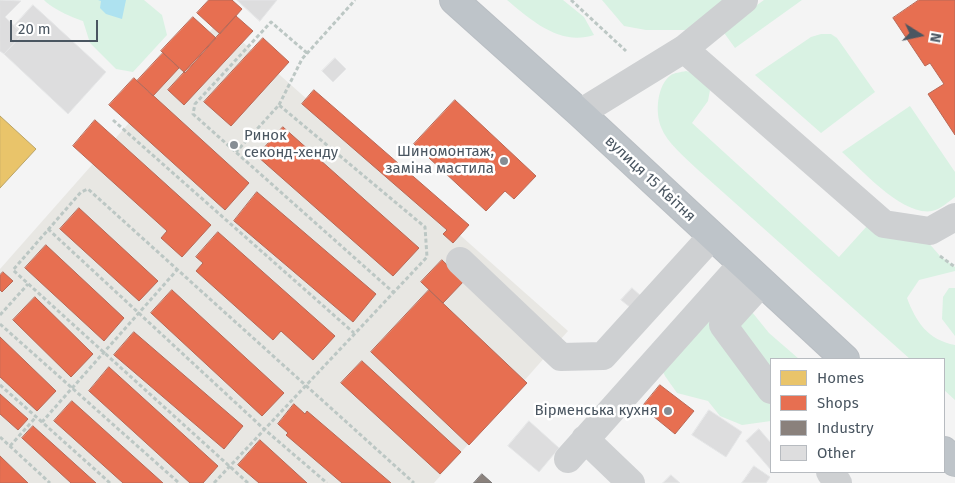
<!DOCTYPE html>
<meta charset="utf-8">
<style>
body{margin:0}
#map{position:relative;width:955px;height:483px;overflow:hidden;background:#f4f4f4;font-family:"Fira Sans",sans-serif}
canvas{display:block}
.legend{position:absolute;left:770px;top:358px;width:175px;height:115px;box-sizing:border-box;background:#fff;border:1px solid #b7bbc0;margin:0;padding:6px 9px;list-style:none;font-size:15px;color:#4a5661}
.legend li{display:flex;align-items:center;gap:10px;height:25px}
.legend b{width:25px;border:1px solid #b7bbc0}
.north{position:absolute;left:895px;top:10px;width:50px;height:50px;-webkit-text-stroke:4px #fff;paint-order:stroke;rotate:100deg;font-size:14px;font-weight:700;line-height:20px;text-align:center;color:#4a5661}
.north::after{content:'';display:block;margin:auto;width:18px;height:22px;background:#4a5661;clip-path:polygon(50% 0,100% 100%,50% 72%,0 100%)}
.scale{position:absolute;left:10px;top:20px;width:88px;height:22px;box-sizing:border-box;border:2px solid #4a5661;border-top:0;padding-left:6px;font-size:15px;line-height:18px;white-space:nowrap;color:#4a5661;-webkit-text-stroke:4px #fff;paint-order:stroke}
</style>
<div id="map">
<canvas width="955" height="483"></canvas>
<ul class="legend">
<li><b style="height:14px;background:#e9c46a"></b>Homes</li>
<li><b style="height:14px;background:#e76f51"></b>Shops</li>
<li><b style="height:14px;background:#8a817c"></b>Industry</li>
<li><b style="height:14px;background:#ddddde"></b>Other</li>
</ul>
<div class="north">N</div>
<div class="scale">20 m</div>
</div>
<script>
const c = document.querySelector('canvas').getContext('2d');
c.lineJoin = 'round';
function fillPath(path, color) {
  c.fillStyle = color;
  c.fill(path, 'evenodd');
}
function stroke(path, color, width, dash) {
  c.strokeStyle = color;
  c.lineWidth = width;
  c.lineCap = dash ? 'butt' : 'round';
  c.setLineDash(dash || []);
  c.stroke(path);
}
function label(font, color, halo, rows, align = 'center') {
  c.font = font + ' "Fira Sans",sans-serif';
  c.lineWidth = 5;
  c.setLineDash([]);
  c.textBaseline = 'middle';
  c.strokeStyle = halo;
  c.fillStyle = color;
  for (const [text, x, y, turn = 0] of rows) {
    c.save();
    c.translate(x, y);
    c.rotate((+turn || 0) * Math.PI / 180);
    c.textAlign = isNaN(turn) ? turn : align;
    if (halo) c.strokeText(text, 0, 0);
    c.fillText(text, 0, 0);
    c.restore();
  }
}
const commercial = new Path2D(`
 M 219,21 L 568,331 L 434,483 L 0,483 L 0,269 Z`);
const green = new Path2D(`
 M 44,0 L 144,0 L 162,15 L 167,35 L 133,72 L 116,69 L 90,43 L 83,21 C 71,17 51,8 44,0 Z
 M 507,0 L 563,0 L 584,17 L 594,35 C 560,46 532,21 507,0 Z
 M 602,0 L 732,0 L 697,30 L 646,30 L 624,26 Z
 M 764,0 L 802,0 L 735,48 L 722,30 Z
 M 821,34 L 831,34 L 837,38 L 875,92 L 821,133 L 755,75 L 811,37 Z
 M 686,71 L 696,74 L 710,90 L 708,101 L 692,123 L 839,257 L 867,226 L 927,241 L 940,256 L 955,267 L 955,271 L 919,280 L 907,298 C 916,322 928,340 955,345 L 955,400 L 944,390 L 944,359 L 910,359 L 697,169 C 685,157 667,143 661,127 C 655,112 657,85 671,75 C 674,73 681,72 686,71 Z
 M 910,106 L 955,172 L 955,197 C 948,202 941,209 932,211 C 902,216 862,170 842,152 Z
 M 949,288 L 955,288 L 955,336 L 942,319 L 943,297 Z
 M 752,312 L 769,333 L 799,359 L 771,359 L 771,421 L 742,425 L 720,416 L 708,401 L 677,393 L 665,376 L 656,358 L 704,317 Z`);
const water = new Path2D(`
 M 98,0 L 126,0 L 122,19 L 106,14 L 100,8 L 101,1 Z`);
const homes = new Path2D(`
 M 0,116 L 36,149 L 0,188 Z`);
const shops = new Path2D(`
 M 209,0 L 232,0 L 242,9 L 220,34 L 197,13 Z
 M 919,0 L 955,0 L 955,135 L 928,94 L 944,84 L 930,63 L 925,66 L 893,18 Z
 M 236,16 L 253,31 L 184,105 L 168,90 Z
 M 193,17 L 216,38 L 185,73 L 161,51 Z
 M 263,38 L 289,62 L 231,126 L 204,102 Z
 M 163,53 L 179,68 L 153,96 L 137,81 Z
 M 134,78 L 249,183 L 225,210 L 109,105 Z
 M 314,90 L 469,225 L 453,243 L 443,234 L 447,230 L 302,104 Z
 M 455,100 L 536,176 L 514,199 L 505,191 L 486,211 L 414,144 Z
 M 95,120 L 211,225 L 182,257 L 161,238 L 167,231 L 73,146 Z
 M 283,127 L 419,248 L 393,276 L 257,156 Z
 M 257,192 L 376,294 L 353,322 L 234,221 Z
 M 79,208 L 158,281 L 139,301 L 60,229 Z
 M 218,232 L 335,336 L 313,360 L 281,331 L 273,340 L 196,271 L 203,263 L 196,257 Z
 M 46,245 L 124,318 L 104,341 L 25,268 Z
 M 442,260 L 464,281 L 443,303 L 421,282 Z
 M 3,272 L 13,281 L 2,292 L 0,290 L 0,275 Z
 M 172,290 L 284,393 L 262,416 L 151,313 Z
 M 429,290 L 527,383 L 469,445 L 371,352 Z
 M 35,297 L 93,354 L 71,377 L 13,320 Z
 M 134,332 L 243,426 L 224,449 L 114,355 Z
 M 0,337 L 56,391 L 37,411 L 0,377 Z
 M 362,361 L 461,452 L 440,474 L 341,383 Z
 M 109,367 L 218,466 L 203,483 L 190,483 L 89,391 Z
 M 660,385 L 694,411 L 675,434 L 642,407 Z
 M 0,394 L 28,419 L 18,430 L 0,414 Z
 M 72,401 L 163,483 L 123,483 L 54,421 Z
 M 294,404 L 305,414 L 307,411 L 391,483 L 342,483 L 286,435 L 288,433 L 278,424 Z
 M 33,426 L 96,483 L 71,483 L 22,438 Z
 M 260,440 L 307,483 L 259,483 L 238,465 Z
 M 0,456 L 28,483 L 0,483 Z`);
const industry = new Path2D(`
 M 482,474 L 492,483 L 474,483 Z`);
const building = new Path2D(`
 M 0,0 L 21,1 L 5,17 L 23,34 L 4,54 L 0,51 Z
 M 237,0 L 277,0 L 260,21 Z
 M 33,5 L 106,72 L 68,114 L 4,54 L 23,34 L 14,26 Z
 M 335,58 L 346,69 L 333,82 L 322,71 Z
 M 632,288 L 641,296 L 631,308 L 621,300 Z
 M 709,410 L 742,432 L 726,457 L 692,435 Z
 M 529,421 L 559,448 L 539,472 L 508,446 Z
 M 759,429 L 771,443 L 771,470 L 746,441 Z
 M 754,466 L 770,477 L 766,483 L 742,483 Z
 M 671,475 L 680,483 L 663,483 Z`);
const path = new Path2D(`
 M 571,0 L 626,51
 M 307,53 L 271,22 L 195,104 L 193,114 L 393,292
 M 279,105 L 302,59 L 355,0
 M 113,120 L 354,333
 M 48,229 L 264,429 L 327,483
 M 940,256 L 955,267
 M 0,315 L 28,284
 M 0,324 L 179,483
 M 0,385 L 42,422
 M 0,437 L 50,483
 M 10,446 L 36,417
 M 110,483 L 42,422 L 177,270
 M 214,483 L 427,257 L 425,227 L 279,105 L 236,152
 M 248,483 L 13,270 L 81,192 L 88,189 L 414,483`);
const minor = new Path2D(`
 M 684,49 L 884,224 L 930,231 L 955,217
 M 580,113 L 684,49 L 744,0
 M 460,261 L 561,357 L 603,356 L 712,236
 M 762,282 L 723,325 L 771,390
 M 585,439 L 631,483
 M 568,459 L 742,264
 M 830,472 L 838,483`);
const highway = new Path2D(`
 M 454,0 L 580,113 L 845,359
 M 944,451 L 955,462`);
const markers = [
 [234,145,5,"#868d94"],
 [504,161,5,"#868d94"],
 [668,411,5,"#868d94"]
];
const poiNames = [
 ["Ринок",244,136,"left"],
 ["секонд-хенду",244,153,"left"],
 ["Шиномонтаж,",494,152],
 ["заміна мастила",494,169],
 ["Вірменська кухня",658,411]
];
const streetNames = [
 ["вулиця 15 Квітня",650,179,43]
];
fillPath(commercial, '#e8e7e3');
fillPath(green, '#d9f2e3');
fillPath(water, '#aee2f0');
fillPath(homes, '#e9c46a');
stroke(homes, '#b9a367', 1);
fillPath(shops, '#e76f51');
stroke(shops, '#b86856', 1);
fillPath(industry, '#8a817c');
stroke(industry, '#777474', 1);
fillPath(building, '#ddddde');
stroke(building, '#e5e6e7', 1);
stroke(highway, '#b9bec3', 30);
stroke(path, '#bcc7c4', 3, [4, 2.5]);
stroke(minor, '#ced0d2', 28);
stroke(highway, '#bec4c9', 28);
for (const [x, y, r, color] of markers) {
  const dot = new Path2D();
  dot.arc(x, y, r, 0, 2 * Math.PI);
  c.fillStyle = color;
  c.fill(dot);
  stroke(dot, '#fff', 2);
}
label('15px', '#4a5661', '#fff', poiNames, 'right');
label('15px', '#4a5661', '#fff', streetNames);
</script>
